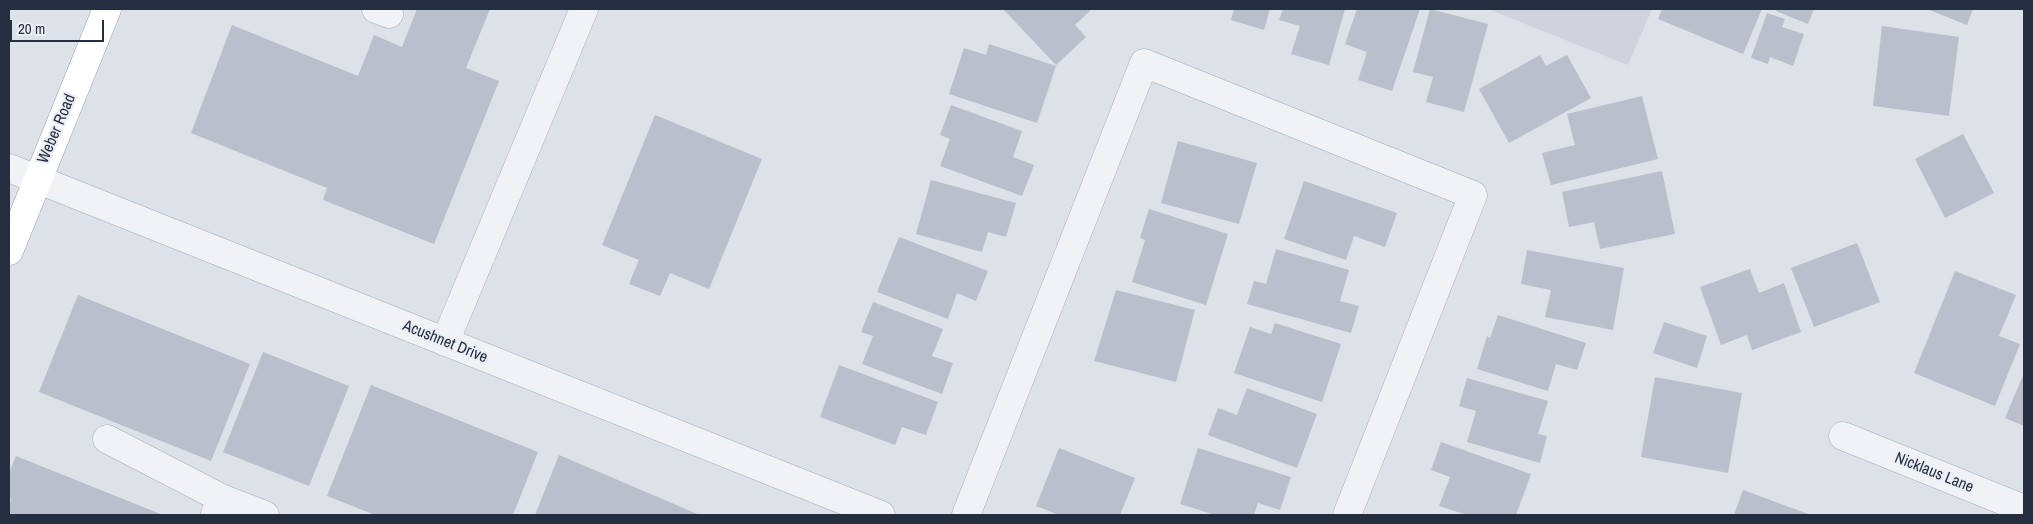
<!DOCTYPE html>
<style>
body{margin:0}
#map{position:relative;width:2033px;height:524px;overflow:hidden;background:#dde1e8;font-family:"Archivo Narrow",sans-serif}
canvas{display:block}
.frame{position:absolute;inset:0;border:10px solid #252d40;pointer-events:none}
.scale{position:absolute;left:10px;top:20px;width:94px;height:22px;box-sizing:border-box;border:2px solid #252d40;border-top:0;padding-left:6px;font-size:15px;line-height:18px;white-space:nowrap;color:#252d40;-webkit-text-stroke:4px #ecf0f6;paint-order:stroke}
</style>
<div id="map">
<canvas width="2033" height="524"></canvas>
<div class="frame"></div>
<div class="scale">20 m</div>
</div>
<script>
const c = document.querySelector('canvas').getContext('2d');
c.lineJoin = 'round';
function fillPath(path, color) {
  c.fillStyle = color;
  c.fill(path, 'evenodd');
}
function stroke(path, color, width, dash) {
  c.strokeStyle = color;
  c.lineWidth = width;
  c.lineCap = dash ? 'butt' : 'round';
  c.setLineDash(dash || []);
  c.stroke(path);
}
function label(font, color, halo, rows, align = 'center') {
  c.font = font + ' "Archivo Narrow",sans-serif';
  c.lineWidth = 4.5;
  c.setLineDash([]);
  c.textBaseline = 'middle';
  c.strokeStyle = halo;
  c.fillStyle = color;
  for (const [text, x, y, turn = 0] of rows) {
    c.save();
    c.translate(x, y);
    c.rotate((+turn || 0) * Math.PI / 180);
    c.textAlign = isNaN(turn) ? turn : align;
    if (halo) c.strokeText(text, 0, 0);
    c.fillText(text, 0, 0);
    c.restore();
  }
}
const built = new Path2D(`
 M 1488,9 L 1652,9 L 1628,65 Z`);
const building = new Path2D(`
 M 417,9 L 490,9 L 466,68 L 499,81 L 434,244 L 323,200 L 327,188 L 191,133 L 232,25 L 358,76 L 374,35 L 402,47 Z
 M 1003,9 L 1092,9 L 1075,25 L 1086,37 L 1056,65 Z
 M 1234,9 L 1270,9 L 1264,30 L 1231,20 Z
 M 1283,9 L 1345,9 L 1329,65 L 1291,54 L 1300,26 L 1279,20 Z
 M 1357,9 L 1420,9 L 1392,91 L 1358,80 L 1367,52 L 1345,44 Z
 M 1430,9 L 1488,24 L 1464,112 L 1426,102 L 1433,77 L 1413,72 Z
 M 1662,9 L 1762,9 L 1743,54 L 1658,19 Z
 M 1777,9 L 1814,9 L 1808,24 L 1776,11 Z
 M 1927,9 L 1973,9 L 1967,25 Z
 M 1767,13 L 1785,19 L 1782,27 L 1804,34 L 1793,66 L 1770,57 L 1768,64 L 1751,58 Z
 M 1882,26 L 1959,37 L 1949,116 L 1873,106 Z
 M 989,44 L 1056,66 L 1037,123 L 949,94 L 964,48 L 986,55 Z
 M 1540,55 L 1546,66 L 1567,55 L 1591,98 L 1509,143 L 1479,89 Z
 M 1642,96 L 1658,159 L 1551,185 L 1542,153 L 1575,145 L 1567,114 Z
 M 951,105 L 1022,131 L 1013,157 L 1034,165 L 1022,196 L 940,166 L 950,139 L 940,135 Z
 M 655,115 L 762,159 L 709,289 L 670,273 L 660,296 L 629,284 L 639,260 L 602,245 Z
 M 1963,134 L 1994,193 L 1945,218 L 1915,159 Z
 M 1178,141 L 1257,163 L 1239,224 L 1161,203 Z
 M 1662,171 L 1675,234 L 1600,249 L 1594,222 L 1569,227 L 1562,192 Z
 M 931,180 L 1016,203 L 1006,237 L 988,232 L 982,252 L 916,234 Z
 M 1304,181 L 1397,213 L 1385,247 L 1354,236 L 1346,260 L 1284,239 Z
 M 1149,209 L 1228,234 L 1206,305 L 1132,282 L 1145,240 L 1140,238 Z
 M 899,237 L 988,271 L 976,301 L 957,293 L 948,319 L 877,292 Z
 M 1857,243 L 1880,302 L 1814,327 L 1791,268 Z
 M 1276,249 L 1349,270 L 1340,301 L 1359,306 L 1351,333 L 1247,304 L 1254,281 L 1266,284 Z
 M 1527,250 L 1624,268 L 1613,330 L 1545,317 L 1551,290 L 1521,284 Z
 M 1750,269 L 1759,293 L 1784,283 L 1801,332 L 1752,350 L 1747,335 L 1721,345 L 1700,287 Z
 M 1955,271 L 2016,295 L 1999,336 L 2020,344 L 1995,406 L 1914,373 Z
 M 1116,290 L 1195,310 L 1176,382 L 1094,361 Z
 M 78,295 L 250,364 L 211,461 L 39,392 Z
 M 873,302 L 943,329 L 932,356 L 953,363 L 942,394 L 862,364 L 873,336 L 861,332 Z
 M 1498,315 L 1586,343 L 1577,370 L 1556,364 L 1548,391 L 1477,369 L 1487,336 L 1490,338 Z
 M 1664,322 L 1707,336 L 1697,368 L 1653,353 Z
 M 1275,323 L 1341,344 L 1322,402 L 1234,373 L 1250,327 L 1271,334 Z
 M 263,352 L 349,386 L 309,486 L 223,452 Z
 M 839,365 L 938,402 L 926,435 L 902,427 L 895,445 L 820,417 Z
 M 2024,373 L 2024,426 L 2005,418 Z
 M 1655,377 L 1742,393 L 1728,473 L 1641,457 Z
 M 1467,378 L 1548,401 L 1538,434 L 1547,436 L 1540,463 L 1467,442 L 1476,411 L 1459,406 Z
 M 371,385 L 538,452 L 513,515 L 375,515 L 327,496 Z
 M 1247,388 L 1317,414 L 1297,468 L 1208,435 L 1218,408 L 1237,415 Z
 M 1441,442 L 1531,474 L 1516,515 L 1467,515 L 1439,506 L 1450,477 L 1431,470 Z
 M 1059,448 L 1135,478 L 1120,515 L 1059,515 L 1036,506 Z
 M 1198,448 L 1291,477 L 1280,510 L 1258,503 L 1254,515 L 1215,515 L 1180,504 Z
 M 559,455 L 700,515 L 535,515 Z
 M 16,456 L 163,515 L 9,515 L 11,498 L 9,497 L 9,473 Z
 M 1743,490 L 1811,515 L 1734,515 Z`);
const minor = new Path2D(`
 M 376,9 L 389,14
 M 9,168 L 881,515
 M 445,342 L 584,9
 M 1843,436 L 2024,509
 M 107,439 L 221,498
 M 215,514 L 221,498 L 265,515
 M 966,515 L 1144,63 L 1473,195 L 1347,515`);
const major = new Path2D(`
 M 9,251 L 107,9`);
const streetNames = [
 ["Weber Road",57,129,-67],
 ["Acushnet Drive",445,342,22],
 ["Nicklaus Lane",1934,473,22]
];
fillPath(built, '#cfd3de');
fillPath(building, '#babfcc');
stroke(minor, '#a6abb6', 29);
stroke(major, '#9ba4b5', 29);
stroke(minor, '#f0f2f6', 28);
stroke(major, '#fff', 28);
label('16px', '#252d40', '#ecf0f6', streetNames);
</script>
